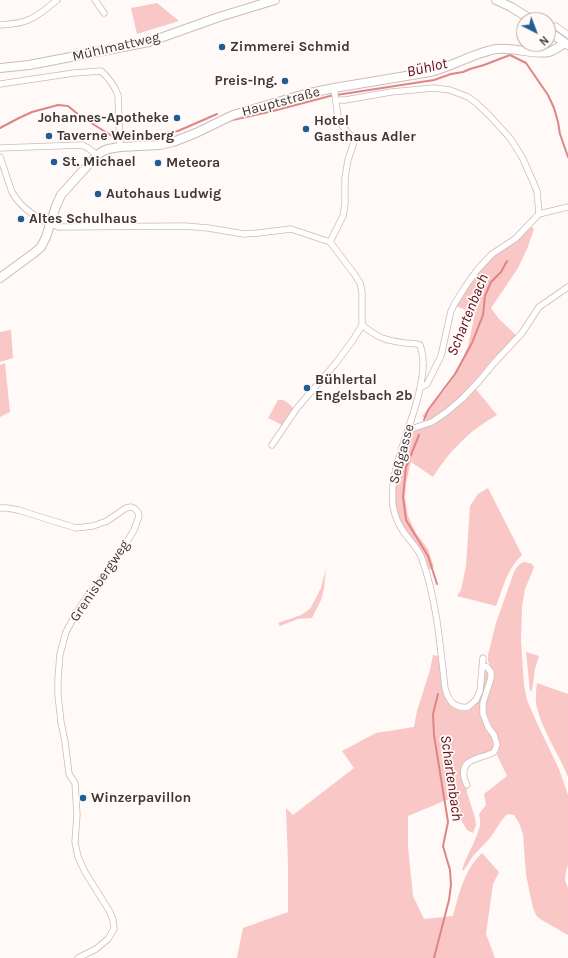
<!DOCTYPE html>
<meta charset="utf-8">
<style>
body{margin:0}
#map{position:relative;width:568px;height:958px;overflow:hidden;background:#fff9f8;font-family:Karla,sans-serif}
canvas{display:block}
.north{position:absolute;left:516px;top:12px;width:40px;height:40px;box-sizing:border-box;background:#fff9f8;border:1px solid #b1abab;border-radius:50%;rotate:138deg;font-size:11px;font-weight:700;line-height:16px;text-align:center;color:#3d3737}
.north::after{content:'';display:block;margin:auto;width:14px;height:18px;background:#215d94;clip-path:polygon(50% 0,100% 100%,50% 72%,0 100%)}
</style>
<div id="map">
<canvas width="568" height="958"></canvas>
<div class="north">N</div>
</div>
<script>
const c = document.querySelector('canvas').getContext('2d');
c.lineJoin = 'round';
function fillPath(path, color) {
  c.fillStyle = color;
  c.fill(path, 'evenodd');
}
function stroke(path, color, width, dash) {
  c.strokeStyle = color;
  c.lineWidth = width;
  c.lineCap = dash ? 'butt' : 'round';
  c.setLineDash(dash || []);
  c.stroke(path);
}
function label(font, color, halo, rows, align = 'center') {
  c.font = font + ' Karla,sans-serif';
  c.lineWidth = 3.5;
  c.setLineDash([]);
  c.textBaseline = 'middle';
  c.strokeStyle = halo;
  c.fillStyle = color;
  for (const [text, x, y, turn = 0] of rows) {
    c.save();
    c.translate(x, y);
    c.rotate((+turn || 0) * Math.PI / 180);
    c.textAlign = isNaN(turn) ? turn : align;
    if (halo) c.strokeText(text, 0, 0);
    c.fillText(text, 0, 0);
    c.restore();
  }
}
const green = new Path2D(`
 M 157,3 L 179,21 L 137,34 L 131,8 Z
 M 532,227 L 534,229 L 527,249 L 518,268 L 491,308 L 499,319 L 517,336 L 490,362 L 461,398 L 445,412 L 428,421 L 422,416 L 444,391 L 456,374 L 468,346 L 475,314 L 456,306 L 469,285 L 488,261 L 529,228 Z
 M 11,330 L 13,358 L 0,362 L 0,332 Z
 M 5,363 L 10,412 L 0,417 L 0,365 Z
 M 475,388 L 497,415 C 470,430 449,451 433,477 L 411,462 L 406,483 L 405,497 L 408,516 L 416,533 L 428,549 L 434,567 L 429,570 C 427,564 426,558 423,553 C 416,542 407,533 401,522 C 391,503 396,484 401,465 C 403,453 406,443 411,432 L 443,418 L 465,401 Z
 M 278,400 C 285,399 289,404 293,408 L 293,411 L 282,425 L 268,418 Z
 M 488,488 L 522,555 C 507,569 503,588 496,606 L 457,596 L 461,590 L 466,566 L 470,506 L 478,494 Z
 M 525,562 L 532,564 L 534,567 L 533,570 L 525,589 L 522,607 L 521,641 L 524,685 L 527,700 L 536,721 L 559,769 L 568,795 L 568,865 L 566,871 L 565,880 L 568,888 L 568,935 L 540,919 L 536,915 L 533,908 L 526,875 L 523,834 L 519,823 L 514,815 L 509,814 L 506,815 L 502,820 L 490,838 L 473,856 L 464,870 L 462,870 C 466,856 475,843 479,829 C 481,824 480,819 479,814 L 486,805 L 484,794 L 507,776 L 497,755 L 499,750 L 497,739 L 486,713 L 486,703 L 493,681 L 494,675 L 488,661 L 488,655 L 496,623 L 514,572 C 517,567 519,563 525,562 Z
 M 326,568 L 324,589 L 321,600 L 312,618 L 298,619 L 280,626 L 278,623 L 301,615 L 310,609 L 321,588 Z
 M 526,652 L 539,656 L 535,669 L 532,690 L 531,691 L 530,691 Z
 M 433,655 L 439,656 C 441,668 443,679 445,690 C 446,694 446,698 448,702 C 452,707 457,710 463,711 C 482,711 483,685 485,671 L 488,672 C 491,683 483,693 482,703 C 482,709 491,733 494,740 L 494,746 L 491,752 L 473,757 L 463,776 L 467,792 L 475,818 L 476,825 L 473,833 L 467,830 L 449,799 L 408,816 L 408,847 L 413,896 L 424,919 L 453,916 C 459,894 464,870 482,853 L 499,872 L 493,884 L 486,934 L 495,958 L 237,958 L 243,928 L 288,912 L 288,864 L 286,808 L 293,815 L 354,768 L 342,751 L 376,733 L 414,727 L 417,711 L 430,670 Z
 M 537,683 L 568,694 L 568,777 C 559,754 543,732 537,708 C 535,700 536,691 537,683 Z`);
const stream = new Path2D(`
 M 228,121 L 273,111 L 330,96 L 434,80 L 451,74 L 463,72 L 470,69 L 484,65 L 510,55 L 526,63 L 548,95 L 554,108 L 558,122 L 560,134 L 568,157
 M 0,128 L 19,118 L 32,112 L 58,105 L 68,106 L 80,116 L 112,136 L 153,135 L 178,131 L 217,114
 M 424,420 L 428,410 L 455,374 L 472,343 L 483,315 L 485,296 L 491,282 L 501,272 L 507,261
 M 419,435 L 406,467 L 403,497 L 406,520 L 428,556 L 437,584
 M 434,958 L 449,900 L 451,885 L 450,870 L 443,846 L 448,822 L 434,735 L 433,714 L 438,694`);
const street = new Path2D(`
 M 95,0 L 104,13
 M 0,25 C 9,24 20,24 28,20 C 39,16 48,7 57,0
 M 556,26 L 568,35
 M 0,84 L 74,73 L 101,71 C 109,78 114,85 118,95 L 120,147
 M 336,100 L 345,100 L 391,92 L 434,88 L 450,90 L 468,97 L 475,102 L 488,114 L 510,138 L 522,157 L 531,177 L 537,191 L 539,214
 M 0,148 L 82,145 L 88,148 L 97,155
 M 0,157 C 4,167 8,182 12,192 C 21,209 41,221 58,227 L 185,226 L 208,228 L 244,234 L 258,233 L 291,229 L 330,242 L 355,275 L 360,283 L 362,292 L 362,325 C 378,338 384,340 405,343 C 410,343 415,343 420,345 C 426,362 422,380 418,397 C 415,408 412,418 408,429 C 400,454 390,480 393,506 C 395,517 399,526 405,534 C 411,542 419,549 422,559 C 437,601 440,645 445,688 C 448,700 454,709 468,707 L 476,700 L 480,691 L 483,658
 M 330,242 L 343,216 L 345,204 L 345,178 L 348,160 L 354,142 L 350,135 L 341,124 L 338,117 L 334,88
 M 420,388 L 427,384 L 441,356 L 451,311 L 455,303 L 465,287 L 477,270 L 492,254 L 515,239 L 539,214 L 568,207
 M 408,430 L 432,422 L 448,411 L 463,398 L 480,380 L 493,364 L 522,333 L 539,307 L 568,287
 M 272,445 L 297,408 L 336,363 L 353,340 L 362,325
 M 0,508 L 7,508 L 18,510 L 76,528 L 93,526 L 107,521 L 126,508 L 131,507 L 134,508 L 138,512 L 139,516 L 134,530 L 125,545 L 104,575 L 82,604 L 73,619 L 66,632 L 60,654 L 58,678 L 58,695 L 61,722 L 65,742 L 69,774 L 75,783 L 77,815 L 75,842 L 78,857 L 85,872 L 110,912 L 113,920 L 114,929 L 108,939 L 96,949 L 78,958
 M 467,785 C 466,783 464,779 464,776 C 461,757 483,759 494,752 L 497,745 L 494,735 L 488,727 L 483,714 L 483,703 L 491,678 L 491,672 L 487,667 L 482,666`);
const secondary = new Path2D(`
 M 496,0 L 511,7 L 532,20
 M 548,31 L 568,45
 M 0,68 L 29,65 L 149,42 L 219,17 L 275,0
 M 0,278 L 34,253 L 41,247 L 46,237 L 56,206 L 61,195 L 97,155 L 103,151 L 108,149 L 120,147 L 160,145 L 173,142 L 196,133 L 233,115 L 305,94 L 334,88 L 430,72 C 452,67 475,52 497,49 C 514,47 532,55 549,52 C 555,50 560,46 565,43`);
const markers = [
 [222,47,4,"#215d94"],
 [285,81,4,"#215d94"],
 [177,118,4,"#215d94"],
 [306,129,4,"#215d94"],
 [49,136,4,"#215d94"],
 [54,162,4,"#215d94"],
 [158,163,4,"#215d94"],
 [98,194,4,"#215d94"],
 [21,219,4,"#215d94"],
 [307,388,4,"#215d94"],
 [83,798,4,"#215d94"]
];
const streetNames = [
 ["Mühlmattweg",116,47,-13],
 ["Hauptstraße",281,102,-15],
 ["Seßgasse",402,454,-75],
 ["Grenisbergweg",100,581,-56]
];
const poiNames = [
 ["Zimmerei Schmid",230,47],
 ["Preis-Ing.",277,81,"right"],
 ["Johannes-Apotheke",169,118,"right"],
 ["Hotel",314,121],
 ["Gasthaus Adler",314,137],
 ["Taverne Weinberg",57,136],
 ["St. Michael",62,162],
 ["Meteora",166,163],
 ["Autohaus Ludwig",106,194],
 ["Altes Schulhaus",29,219],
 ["Bühlertal",315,380],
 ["Engelsbach 2b",315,396],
 ["Winzerpavillon",91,798]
];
const waterNames = [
 ["Bühlot",427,68,-13],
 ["Schartenbach",468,315,-68],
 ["Schartenbach",451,778,82]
];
fillPath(green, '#f9c7c6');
stroke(stream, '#df8585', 2);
stroke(street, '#cabcbb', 7);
stroke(secondary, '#cabcbb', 10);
stroke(street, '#fff', 5.5);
stroke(secondary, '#fff', 8);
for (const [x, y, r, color] of markers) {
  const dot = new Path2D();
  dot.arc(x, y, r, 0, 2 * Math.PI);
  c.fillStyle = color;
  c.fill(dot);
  stroke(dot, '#fff9f8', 1.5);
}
label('14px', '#3d3737', '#fff9f8', streetNames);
label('bold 14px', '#3d3737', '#fff9f8', poiNames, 'left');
label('italic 15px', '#5d0b17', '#fff9f8', waterNames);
</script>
